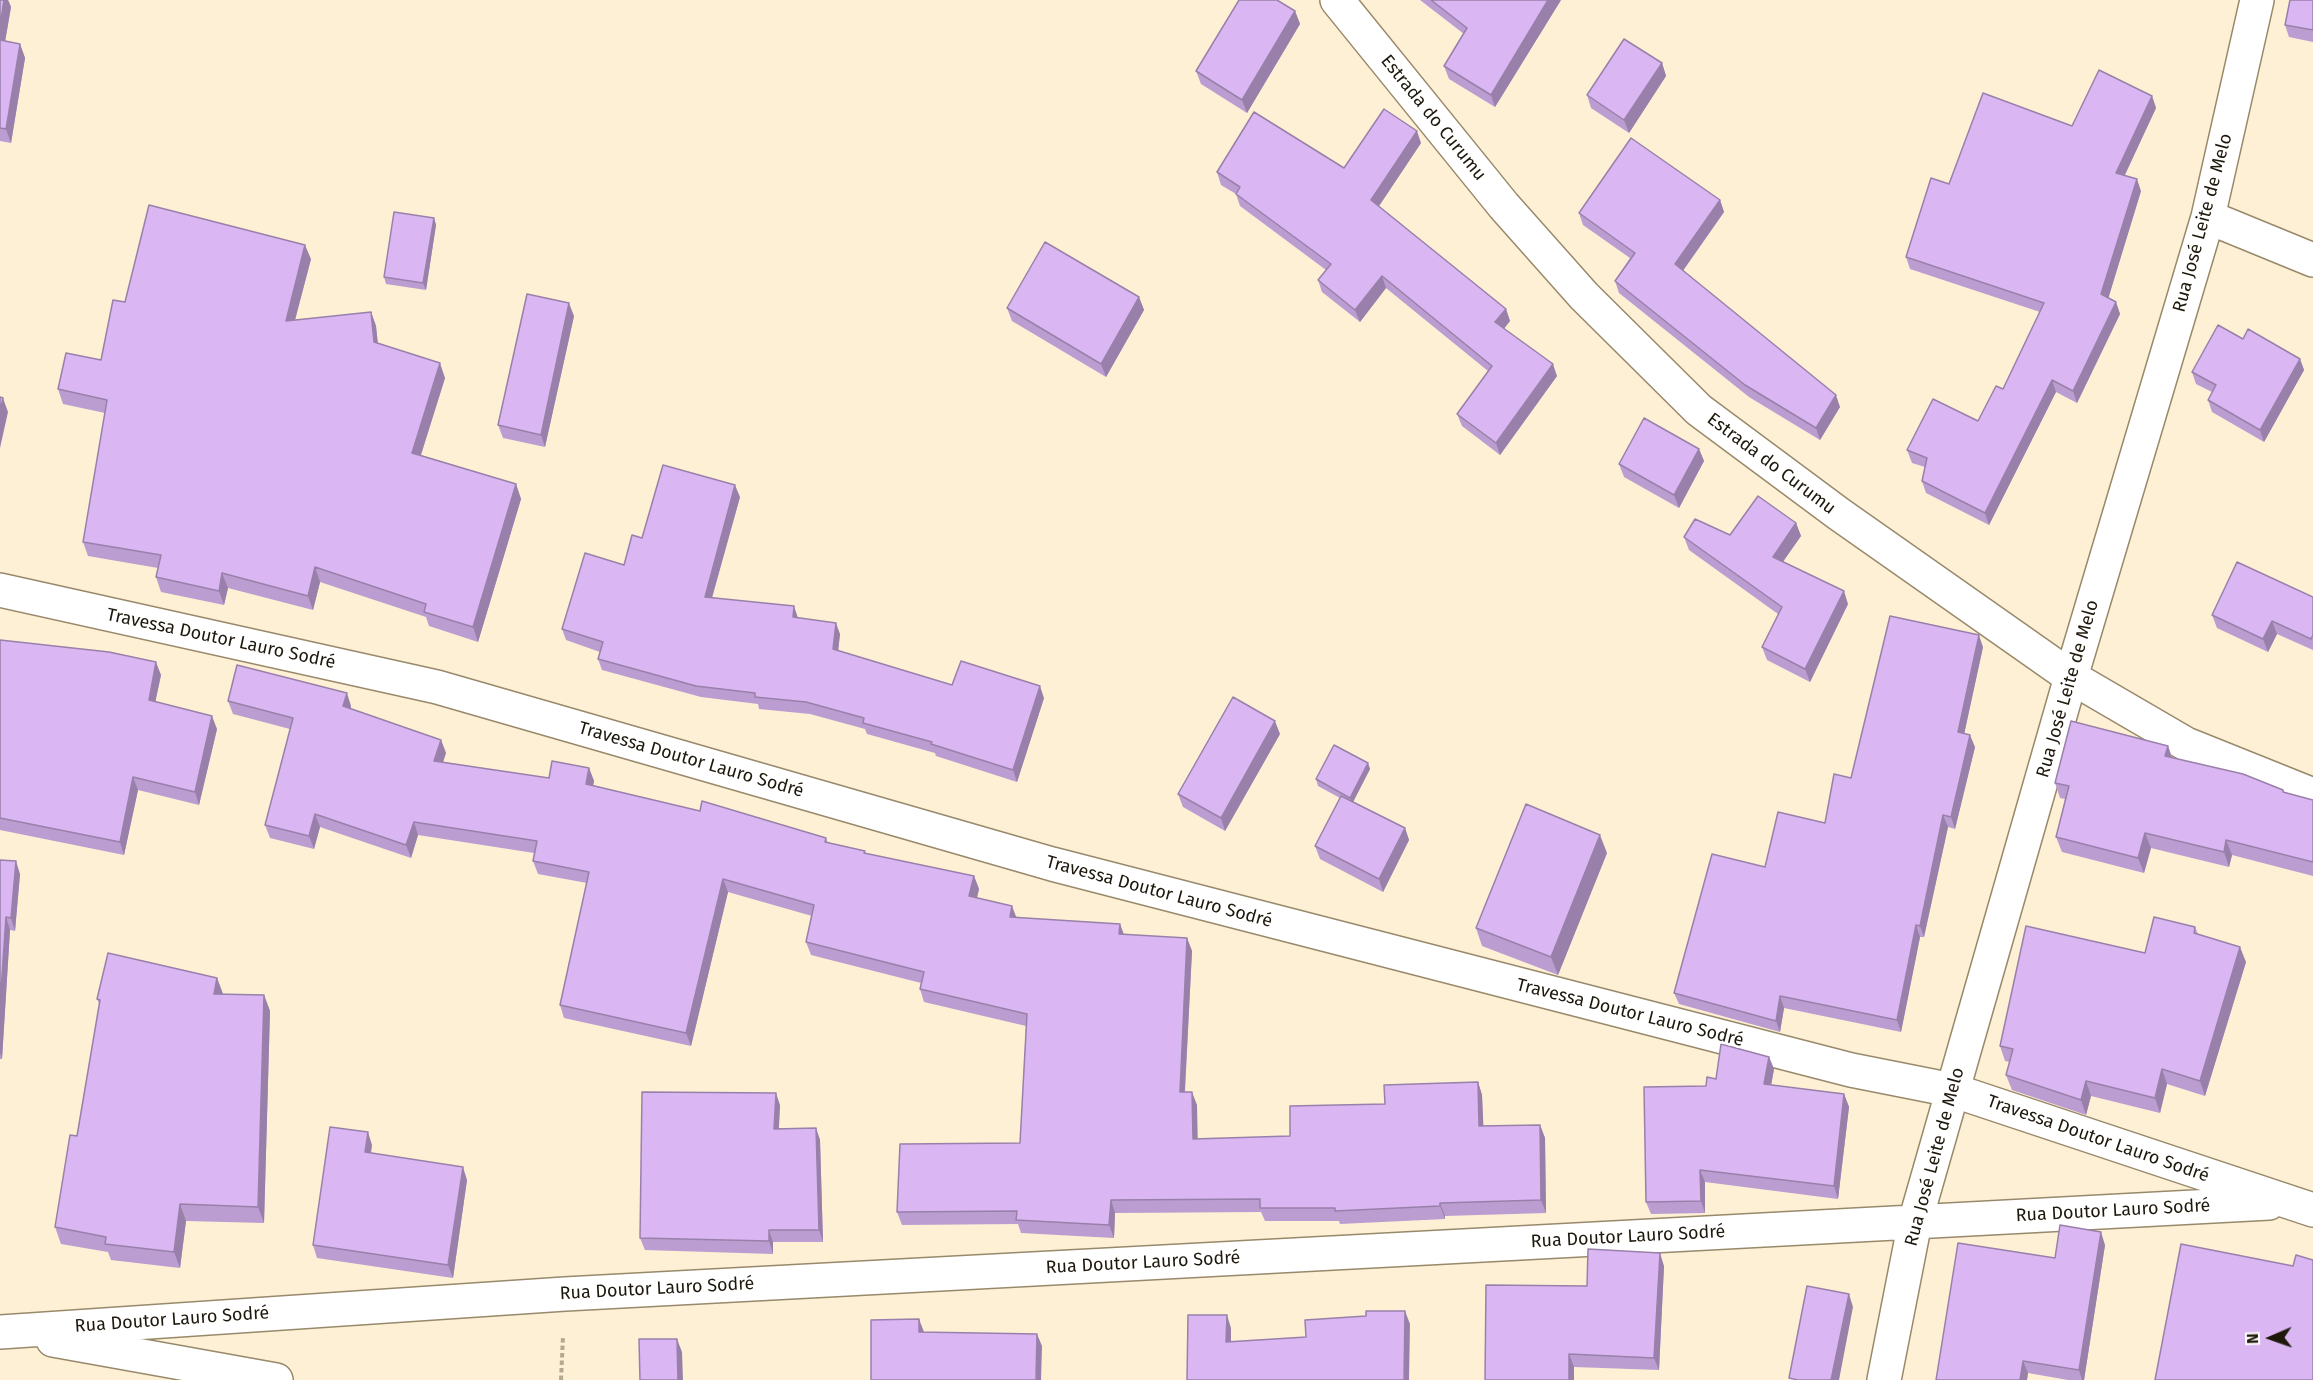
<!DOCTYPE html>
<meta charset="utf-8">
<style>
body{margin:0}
#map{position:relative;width:2313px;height:1380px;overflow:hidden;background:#fdf0d5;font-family:"Fira Sans",sans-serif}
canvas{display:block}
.north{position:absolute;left:2241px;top:1308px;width:60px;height:60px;-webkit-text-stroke:4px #fff;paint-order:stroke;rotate:268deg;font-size:16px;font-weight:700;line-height:24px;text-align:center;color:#1e180c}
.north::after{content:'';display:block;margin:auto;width:21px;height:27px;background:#1e180c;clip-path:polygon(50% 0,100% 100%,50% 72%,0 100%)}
</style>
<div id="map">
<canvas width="2313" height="1380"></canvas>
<div class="north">N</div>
</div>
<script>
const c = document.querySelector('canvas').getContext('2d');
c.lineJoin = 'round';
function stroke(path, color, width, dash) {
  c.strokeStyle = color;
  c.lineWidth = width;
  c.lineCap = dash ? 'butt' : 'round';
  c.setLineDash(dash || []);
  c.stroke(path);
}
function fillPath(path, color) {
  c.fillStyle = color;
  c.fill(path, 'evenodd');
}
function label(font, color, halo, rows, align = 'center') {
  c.font = font + ' "Fira Sans",sans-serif';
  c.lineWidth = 5;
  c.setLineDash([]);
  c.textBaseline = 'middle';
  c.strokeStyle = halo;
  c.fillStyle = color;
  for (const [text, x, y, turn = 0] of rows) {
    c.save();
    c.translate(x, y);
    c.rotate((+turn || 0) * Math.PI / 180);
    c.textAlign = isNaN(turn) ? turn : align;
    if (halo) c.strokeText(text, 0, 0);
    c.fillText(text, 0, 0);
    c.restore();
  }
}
const path = new Path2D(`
 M 561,1380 L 563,1336`);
const minor = new Path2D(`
 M 1337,0 L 1504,206 L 1584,296 L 1699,410 L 1839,514 L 2071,677 L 2186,744 L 2313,795
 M 2208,217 L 2313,260
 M 0,590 L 437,687 L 1052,864 L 1851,1070 L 1952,1090 L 2313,1210
 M 0,1332 L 565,1294 L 2269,1203
 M 53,1340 L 276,1380
 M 1884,1380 L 1915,1222 L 2071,677 L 2208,217 L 2257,0`);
const wall = new Path2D(`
 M 0,0 L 8,0 L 11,7 L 5,41 L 20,44 L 25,58 L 11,143 L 0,141 Z
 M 1420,0 L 1561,0 L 1495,107 L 1449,79 L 1444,66 L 1464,34 Z
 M 2313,0 L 2313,42 L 2289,37 L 2285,25 Z
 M 1295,11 L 1300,24 L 1247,113 L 1201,84 L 1196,71 Z
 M 1662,63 L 1666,76 L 1629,133 L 1591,108 L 1587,95 Z
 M 2152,96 L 2156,108 L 2125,175 L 2141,191 L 2108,298 L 2116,302 L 2120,314 L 2077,403 L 2056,392 L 1989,525 L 1926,493 L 1922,481 L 1925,467 L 1912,463 L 1907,450 L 1978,421 L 2003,389 L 2040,312 L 1910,269 L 1906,257 L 1949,184 Z
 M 1421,143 L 1379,206 L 1506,309 L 1510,321 L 1504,328 L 1557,376 L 1500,455 L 1462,426 L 1457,414 L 1488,371 L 1386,288 L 1360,322 L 1322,292 L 1318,280 L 1326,270 L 1240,206 L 1236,194 L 1221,185 L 1217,172 L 1344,168 Z
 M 1720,200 L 1724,212 L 1683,271 L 1840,407 L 1820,440 L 1749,397 L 1619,293 L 1615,281 L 1630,258 L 1583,225 L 1579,213 Z
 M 434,218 L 436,225 L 426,290 L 386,284 L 384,277 Z
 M 311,259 L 295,320 L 371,312 L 376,326 L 378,344 L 445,378 L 421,455 L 516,484 L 521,499 L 478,642 L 429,626 L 426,617 L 320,582 L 313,610 L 228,588 L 224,605 L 161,592 L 156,577 L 158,568 L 88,556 L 83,542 L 105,413 L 63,404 L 58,389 L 101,360 L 125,302 Z
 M 1139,297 L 1144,310 L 1106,377 L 1012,321 L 1007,308 Z
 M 574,316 L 545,447 L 503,438 L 498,425 Z
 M 2243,339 L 2300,359 L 2304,370 L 2264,442 L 2212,412 L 2208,400 L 2212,392 L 2196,384 L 2192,372 Z
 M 1699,449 L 1704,461 L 1679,508 L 1624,477 L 1619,464 Z
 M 740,497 L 712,598 L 798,618 L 840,634 L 838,651 L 952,685 L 1044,698 L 1017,782 L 936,756 L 935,753 L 867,734 L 865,729 L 810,714 L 759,709 L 758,704 L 701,697 L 602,670 L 598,659 L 600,652 L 566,640 L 562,629 L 624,565 L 642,538 Z
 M 1796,523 L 1801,536 L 1783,561 L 1848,604 L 1810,682 L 1767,660 L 1762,647 L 1778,614 L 1689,550 L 1684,537 L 1730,535 Z
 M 2313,597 L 2313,650 L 2277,634 L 2268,652 L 2217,628 L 2212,615 Z
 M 0,640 L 161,675 L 155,702 L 217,729 L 199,805 L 138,790 L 124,855 L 0,830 Z
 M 1983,647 L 1964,734 L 1975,747 L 1955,829 L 1948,827 L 1924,937 L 1920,937 L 1901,1032 L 1784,1008 L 1780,1032 L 1679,1004 L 1674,993 L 1765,867 L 1825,823 L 1851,778 Z
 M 228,701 L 351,706 L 351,709 L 441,740 L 446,753 L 443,762 L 549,778 L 589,768 L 594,781 L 593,786 L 700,811 L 826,838 L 828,843 L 866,854 L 974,876 L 979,889 L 977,898 L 1017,917 L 1124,935 L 1187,938 L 1192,951 L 1185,1092 L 1197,1105 L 1197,1139 L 1290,1136 L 1385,1104 L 1478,1082 L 1482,1095 L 1483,1126 L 1540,1125 L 1545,1138 L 1546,1213 L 1445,1216 L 1445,1219 L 1340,1224 L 1339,1221 L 1265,1221 L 1261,1212 L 1115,1213 L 1114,1238 L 1021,1233 L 1018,1224 L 902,1225 L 897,1212 L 1020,1143 L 1026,1026 L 924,1002 L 920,989 L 921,983 L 811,955 L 806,942 L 812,916 L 728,892 L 691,1046 L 564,1018 L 560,1005 L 587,883 L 538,874 L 533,861 L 534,853 L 418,835 L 411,858 L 320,827 L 314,849 L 270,838 L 265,825 L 290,729 L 233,714 Z
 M 1280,734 L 1225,831 L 1183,807 L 1178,794 Z
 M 2168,746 L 2172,757 L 2283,790 L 2284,792 L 2313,800 L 2313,876 L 2232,855 L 2229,867 L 2151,848 L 2144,873 L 2062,852 L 2056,837 L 2065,799 L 2060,798 L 2055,783 Z
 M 1368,763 L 1370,769 L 1353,802 L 1405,828 L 1409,840 L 1383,892 L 1320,859 L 1315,846 L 1340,798 L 1318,786 L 1316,779 Z
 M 1607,853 L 1558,975 L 1482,946 L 1476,928 Z
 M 0,860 L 20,874 L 15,931 L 10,930 L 2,1059 L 0,1059 Z
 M 2195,927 L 2198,934 L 2246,962 L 2205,1096 L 2167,1084 L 2160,1113 L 2091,1096 L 2086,1115 L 2012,1090 L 2006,1075 L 2010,1062 L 2005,1061 L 2000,1046 L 2145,953 Z
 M 217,978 L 223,994 L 264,995 L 270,1011 L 264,1223 L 186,1221 L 180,1268 L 111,1260 L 108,1252 L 61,1244 L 55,1227 L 77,1136 L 100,1005 L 97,999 Z
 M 1769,1057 L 1774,1069 L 1771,1085 L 1844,1094 L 1849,1107 L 1838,1199 L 1705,1182 L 1705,1213 L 1651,1214 L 1646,1202 L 1706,1086 L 1716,1079 Z
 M 780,1105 L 779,1128 L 816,1128 L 820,1140 L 823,1242 L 773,1242 L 773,1254 L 645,1250 L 640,1238 Z
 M 372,1145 L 371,1153 L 467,1180 L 453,1278 L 317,1258 L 313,1245 Z
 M 2105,1245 L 2084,1380 L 2068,1380 L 2028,1373 L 2027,1380 L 1936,1380 L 2055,1258 Z
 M 1664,1266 L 1659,1370 L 1574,1367 L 1485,1380 L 1587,1286 Z`);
const shadedWall = new Path2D(`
 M 4,0 L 8,0 L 11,7 L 3,54 L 0,47 L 0,26 Z
 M 1548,0 L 1561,0 L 1495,107 L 1491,95 Z
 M 1295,11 L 1300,24 L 1247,113 L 1242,100 Z
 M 20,44 L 25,58 L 11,143 L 6,129 Z
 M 1662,63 L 1666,76 L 1629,133 L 1624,120 Z
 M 2152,96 L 2156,108 L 2120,185 L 2116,173 Z
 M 1417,131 L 1421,143 L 1375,212 L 1371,200 Z
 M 2137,179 L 2141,191 L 2106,306 L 2101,294 Z
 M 1720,200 L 1724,212 L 1679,276 L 1675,264 Z
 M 434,218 L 436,225 L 426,290 L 423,283 Z
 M 305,245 L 311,259 L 291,335 L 286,321 Z
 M 1382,276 L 1386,288 L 1360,322 L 1355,310 Z
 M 1139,297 L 1144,310 L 1106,377 L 1101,364 Z
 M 2116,302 L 2120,314 L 2077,403 L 2073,391 Z
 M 569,303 L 574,316 L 545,447 L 541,435 Z
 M 1506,309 L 1510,321 L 1500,334 L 1495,322 Z
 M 371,312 L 376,326 L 379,357 L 374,342 Z
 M 2300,359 L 2304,370 L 2264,442 L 2260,430 Z
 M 440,363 L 445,378 L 417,467 L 412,453 Z
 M 1553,364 L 1557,376 L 1500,455 L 1496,443 Z
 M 2052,380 L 2056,392 L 1989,525 L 1985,513 Z
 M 1836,395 L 1840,407 L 1820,440 L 1816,428 Z
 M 3,398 L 8,412 L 0,448 L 0,411 Z
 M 1699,449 L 1704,461 L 1679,508 L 1674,495 Z
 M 516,484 L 521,499 L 478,642 L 473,627 Z
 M 735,485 L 740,497 L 709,608 L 705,597 Z
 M 1796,523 L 1801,536 L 1778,569 L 1773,557 Z
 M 315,567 L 320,582 L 313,610 L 308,596 Z
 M 222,573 L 228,588 L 224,605 L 219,591 Z
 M 1844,591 L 1848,604 L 1810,682 L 1805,669 Z
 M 794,606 L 798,618 L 797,629 L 793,617 Z
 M 2272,621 L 2277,634 L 2268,652 L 2263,639 Z
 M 836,623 L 840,634 L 837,661 L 833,649 Z
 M 1979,635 L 1983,647 L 1962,744 L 1958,732 Z
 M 156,662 L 161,675 L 153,713 L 149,700 Z
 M 1040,686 L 1044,698 L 1017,782 L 1013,770 Z
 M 347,693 L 351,706 L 348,719 L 343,706 Z
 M 212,716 L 217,729 L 199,805 L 195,792 Z
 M 1275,721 L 1280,734 L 1225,831 L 1221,818 Z
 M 1970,735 L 1975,747 L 1955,829 L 1951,817 Z
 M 441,740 L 446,753 L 439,774 L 434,761 Z
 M 2168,746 L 2173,762 L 2165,756 Z
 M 1368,763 L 1370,769 L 1352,804 L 1350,798 Z
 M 589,768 L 594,781 L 591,797 L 586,784 Z
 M 133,777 L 138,790 L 124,855 L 120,842 Z
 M 315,814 L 320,827 L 314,849 L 309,836 Z
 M 1943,815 L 1948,827 L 1924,937 L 1920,926 Z
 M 414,822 L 418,835 L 411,858 L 406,845 Z
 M 1405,828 L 1409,840 L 1383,892 L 1379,879 Z
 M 2145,833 L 2151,848 L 2144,873 L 2138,858 Z
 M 1600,835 L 1607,853 L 1558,975 L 1551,957 Z
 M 2226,840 L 2232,855 L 2229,867 L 2224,852 Z
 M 16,861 L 20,874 L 15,931 L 11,918 Z
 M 974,876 L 979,889 L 974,909 L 969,896 Z
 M 723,879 L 728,892 L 691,1046 L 686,1033 Z
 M 1012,906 L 1017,919 L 1010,917 Z
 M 6,917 L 10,930 L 2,1059 L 0,1053 L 0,1006 Z
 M 1120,924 L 1125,937 L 1119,934 Z
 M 1916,925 L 1920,937 L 1901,1032 L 1897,1020 Z
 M 1187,938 L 1192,951 L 1184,1105 L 1180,1092 Z
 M 2240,947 L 2246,962 L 2205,1096 L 2200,1081 Z
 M 217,978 L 223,994 L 214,994 Z
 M 264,995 L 270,1011 L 264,1223 L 258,1207 Z
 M 1780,996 L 1784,1008 L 1780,1032 L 1776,1021 Z
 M 1769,1057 L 1774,1069 L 1769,1097 L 1764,1084 Z
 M 2162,1069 L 2167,1084 L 2160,1113 L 2155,1098 Z
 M 2086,1081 L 2091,1096 L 2086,1115 L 2081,1100 Z
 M 1478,1082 L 1482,1095 L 1484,1139 L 1479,1126 Z
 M 1192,1092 L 1197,1105 L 1198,1152 L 1193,1139 Z
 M 776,1093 L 780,1105 L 778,1141 L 774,1129 Z
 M 1844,1094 L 1849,1107 L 1838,1199 L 1834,1186 Z
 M 1540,1125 L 1545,1138 L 1546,1213 L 1541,1200 Z
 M 816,1128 L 820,1140 L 823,1242 L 819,1230 Z
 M 368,1132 L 372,1145 L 369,1164 L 365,1152 Z
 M 463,1167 L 467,1180 L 453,1278 L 448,1265 Z
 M 1700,1170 L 1705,1182 L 1705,1213 L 1701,1201 Z
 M 1111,1200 L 1115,1213 L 1114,1238 L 1109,1225 Z
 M 1440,1203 L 1445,1216 L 1445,1219 L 1440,1206 Z
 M 180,1204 L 186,1221 L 180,1268 L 174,1252 Z
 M 769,1230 L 773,1242 L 773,1254 L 769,1241 Z
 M 2101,1232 L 2105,1245 L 2084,1380 L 2082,1380 L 2079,1370 Z
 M 1660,1253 L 1664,1266 L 1659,1370 L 1654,1358 Z
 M 1849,1294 L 1853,1307 L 1839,1380 L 1831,1380 Z
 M 1405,1311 L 1410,1324 L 1409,1380 L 1404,1380 Z
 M 1227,1315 L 1231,1328 L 1231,1355 L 1226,1342 Z
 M 919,1319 L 924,1332 L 919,1332 Z
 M 1037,1334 L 1042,1346 L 1041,1380 L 1036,1380 Z
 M 677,1339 L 682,1352 L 683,1380 L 678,1380 Z
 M 1569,1354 L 1574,1367 L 1574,1380 L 1569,1380 Z
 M 2023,1361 L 2028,1373 L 2027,1380 L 2020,1380 Z`);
const building = new Path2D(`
 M 0,0 L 4,0 L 0,26 Z
 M 1239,0 L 1277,0 L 1295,11 L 1242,100 L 1196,71 Z
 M 1431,0 L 1548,0 L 1491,95 L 1444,66 L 1467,28 Z
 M 2290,0 L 2313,0 L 2313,30 L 2285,25 Z
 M 1624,39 L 1662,63 L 1624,120 L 1587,95 Z
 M 0,40 L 20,44 L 6,129 L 0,128 Z
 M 2099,70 L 2152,96 L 2116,173 L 2137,179 L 2101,294 L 2116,302 L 2073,391 L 2052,380 L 1985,513 L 1922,481 L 1927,458 L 1907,450 L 1933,399 L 1978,421 L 1996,386 L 2003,389 L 2044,303 L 1906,257 L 1931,178 L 1949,184 L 1983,93 L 2072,126 Z
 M 1384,109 L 1417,131 L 1371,200 L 1506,309 L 1495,322 L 1553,364 L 1496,443 L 1457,414 L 1492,366 L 1382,276 L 1355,310 L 1318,280 L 1331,264 L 1236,194 L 1240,187 L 1217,172 L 1254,112 L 1344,168 Z
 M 1631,138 L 1720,200 L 1675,264 L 1836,395 L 1816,428 L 1745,385 L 1615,281 L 1635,253 L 1579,213 Z
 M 149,205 L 305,245 L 286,321 L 371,312 L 374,342 L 440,363 L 412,453 L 516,484 L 473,627 L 424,612 L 426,604 L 315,567 L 308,596 L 222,573 L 219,591 L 156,577 L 161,555 L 83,542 L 107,400 L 58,389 L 66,353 L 101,360 L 113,300 L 125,302 Z
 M 394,212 L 434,218 L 423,283 L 384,277 Z
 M 1045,242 L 1139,297 L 1101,364 L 1007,308 Z
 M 527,294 L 569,303 L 541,435 L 498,425 Z
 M 2218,325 L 2243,339 L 2248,329 L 2300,359 L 2260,430 L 2208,400 L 2216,385 L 2192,372 Z
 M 0,397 L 3,398 L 0,411 Z
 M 1644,418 L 1699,449 L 1674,495 L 1619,464 Z
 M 663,465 L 735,485 L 705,597 L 794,606 L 793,617 L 836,623 L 833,649 L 952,685 L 961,661 L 1040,686 L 1013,770 L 931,744 L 932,742 L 863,723 L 864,718 L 806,702 L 755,697 L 755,693 L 696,686 L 598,659 L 603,642 L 562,629 L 585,553 L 624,565 L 632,535 L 642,538 Z
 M 1758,496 L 1796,523 L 1773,557 L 1844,591 L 1805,669 L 1762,647 L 1782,607 L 1684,537 L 1695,519 L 1730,535 Z
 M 2237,562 L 2313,597 L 2313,635 L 2311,639 L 2272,621 L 2263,639 L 2212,615 Z
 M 1890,616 L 1979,635 L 1958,732 L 1970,735 L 1951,817 L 1943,815 L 1920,926 L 1916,925 L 1897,1020 L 1780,996 L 1776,1021 L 1674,993 L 1712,854 L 1765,867 L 1778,812 L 1825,823 L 1834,774 L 1851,778 Z
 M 0,640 L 109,652 L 156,662 L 149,700 L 212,716 L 195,792 L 133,777 L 120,842 L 0,818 Z
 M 237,665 L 347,693 L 343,706 L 441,740 L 434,761 L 549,778 L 552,761 L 589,768 L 586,784 L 700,811 L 702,801 L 826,838 L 825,842 L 865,851 L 864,853 L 974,876 L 969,896 L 1012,906 L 1010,917 L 1120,924 L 1119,934 L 1187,938 L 1180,1092 L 1192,1092 L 1193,1139 L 1290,1136 L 1290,1106 L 1385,1104 L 1384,1085 L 1478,1082 L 1479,1126 L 1540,1125 L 1541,1200 L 1440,1203 L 1440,1206 L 1335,1211 L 1335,1208 L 1260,1208 L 1260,1199 L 1111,1200 L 1109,1225 L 1016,1220 L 1017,1211 L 897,1212 L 900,1144 L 1020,1143 L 1027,1014 L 920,989 L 924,972 L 806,942 L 814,905 L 723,879 L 686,1033 L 560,1005 L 589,872 L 533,861 L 537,841 L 414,822 L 406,845 L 315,814 L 309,836 L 265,825 L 293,718 L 228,701 Z
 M 1233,697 L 1275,721 L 1221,818 L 1178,794 Z
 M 2071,721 L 2168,746 L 2165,756 L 2243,774 L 2283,790 L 2283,792 L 2313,800 L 2313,862 L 2226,840 L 2224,852 L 2145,833 L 2138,858 L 2056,837 L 2069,786 L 2055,783 Z
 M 1334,745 L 1368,763 L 1350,798 L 1316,779 Z
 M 1341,796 L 1405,828 L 1379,879 L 1315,846 Z
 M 1526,804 L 1600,835 L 1551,957 L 1476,928 Z
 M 0,860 L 16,861 L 11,918 L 6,917 L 0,1006 Z
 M 2154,917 L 2195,927 L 2194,933 L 2240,947 L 2200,1081 L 2162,1069 L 2155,1098 L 2086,1081 L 2081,1100 L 2006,1075 L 2013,1049 L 2000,1046 L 2026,926 L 2145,953 Z
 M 108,953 L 217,978 L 214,994 L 264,995 L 258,1207 L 180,1204 L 174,1252 L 105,1244 L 106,1237 L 55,1227 L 70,1135 L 77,1136 L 100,1000 L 97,999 Z
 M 1721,1044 L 1769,1057 L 1764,1084 L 1844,1094 L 1834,1186 L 1700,1170 L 1701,1201 L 1646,1202 L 1644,1087 L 1706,1086 L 1707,1077 L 1716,1079 Z
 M 642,1092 L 776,1093 L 774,1129 L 816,1128 L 819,1230 L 769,1230 L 769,1241 L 640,1238 Z
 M 330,1127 L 368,1132 L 365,1152 L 463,1167 L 448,1265 L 313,1245 Z
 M 2060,1225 L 2101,1232 L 2079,1370 L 2023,1361 L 2020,1380 L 1936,1380 L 1958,1243 L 2055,1258 Z
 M 2181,1244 L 2293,1266 L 2296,1255 L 2313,1260 L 2313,1380 L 2155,1380 Z
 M 1588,1249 L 1660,1253 L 1654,1358 L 1569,1354 L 1569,1380 L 1485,1380 L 1486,1285 L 1587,1286 Z
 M 1807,1286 L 1849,1294 L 1831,1380 L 1798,1380 L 1789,1378 Z
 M 1366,1311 L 1405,1311 L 1404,1380 L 1187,1380 L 1188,1315 L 1227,1315 L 1226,1342 L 1306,1337 L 1305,1320 L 1366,1316 Z
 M 919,1319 L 919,1332 L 1037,1334 L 1036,1380 L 871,1380 L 871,1320 Z
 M 639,1339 L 677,1339 L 678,1380 L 640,1380 Z`);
const streetNames = [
 ["Estrada do Curumu",1433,118,51],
 ["Rua José Leite de Melo",2203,223,-75],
 ["Estrada do Curumu",1771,464,37],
 ["Travessa Doutor Lauro Sodré",221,639,12],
 ["Rua José Leite de Melo",2068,689,-74],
 ["Travessa Doutor Lauro Sodré",691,760,16],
 ["Travessa Doutor Lauro Sodré",1159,892,15],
 ["Travessa Doutor Lauro Sodré",1630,1013,14],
 ["Travessa Doutor Lauro Sodré",2098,1139,19],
 ["Rua José Leite de Melo",1935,1157,-75],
 ["Rua Doutor Lauro Sodré",2113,1211,-3],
 ["Rua Doutor Lauro Sodré",1628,1237,-3],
 ["Rua Doutor Lauro Sodré",1143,1263,-3],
 ["Rua Doutor Lauro Sodré",657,1289,-3],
 ["Rua Doutor Lauro Sodré",172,1320,-4]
];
stroke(minor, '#99896b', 36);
stroke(path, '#b3a892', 4, [4.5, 3]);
stroke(minor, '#fff', 33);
fillPath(wall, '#bb9dd1');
fillPath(shadedWall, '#9980aa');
fillPath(building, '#dab7f3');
stroke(building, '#9980aa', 1.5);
label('18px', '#1e180c', '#fff', streetNames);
</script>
